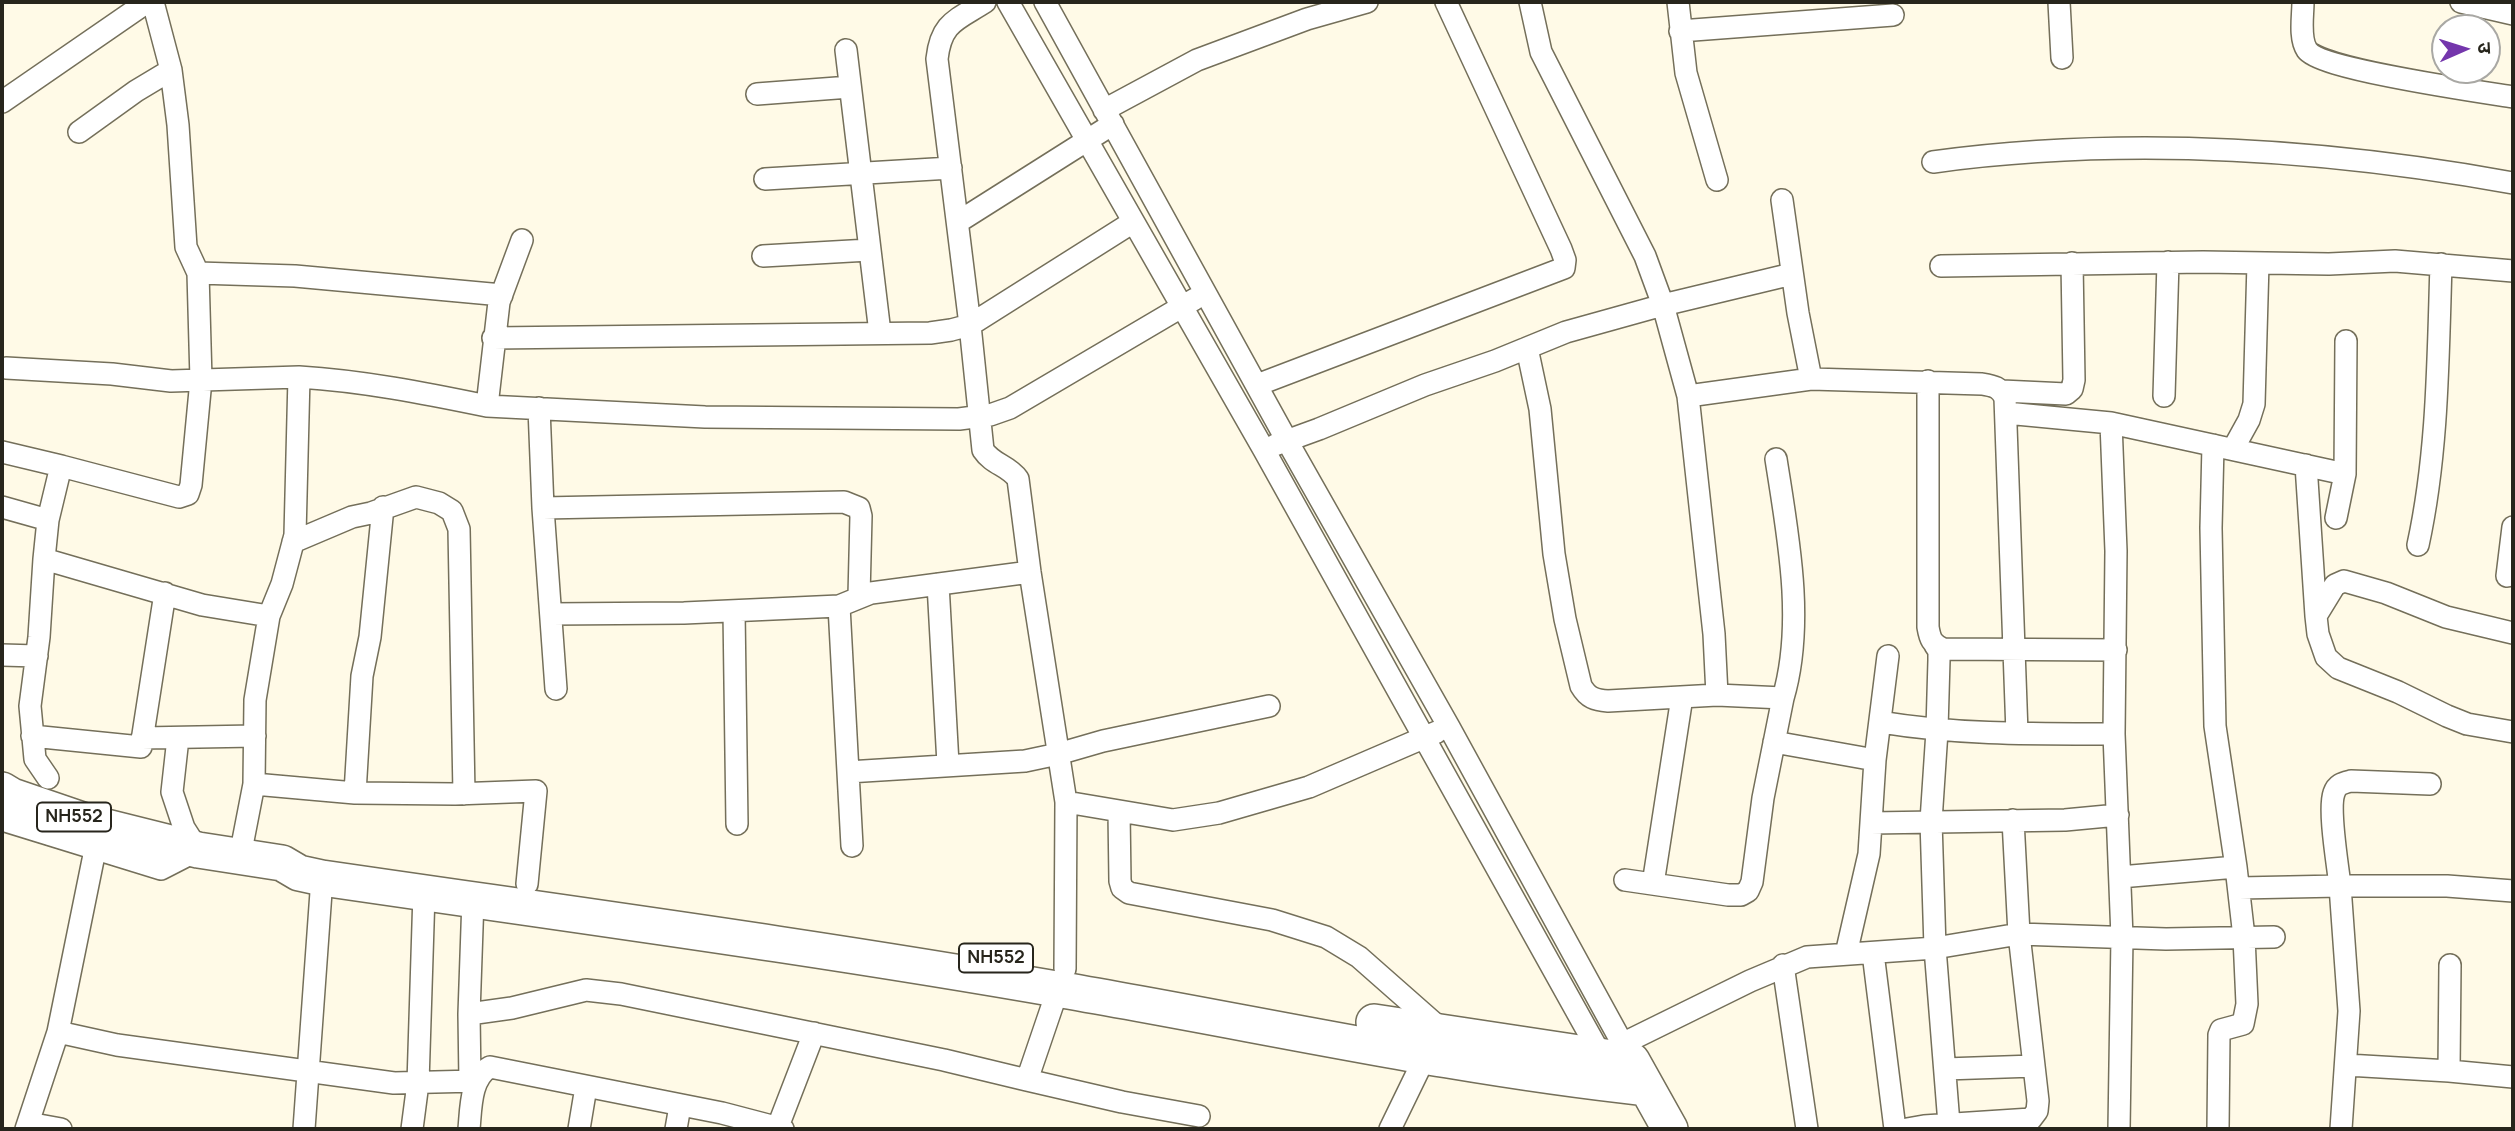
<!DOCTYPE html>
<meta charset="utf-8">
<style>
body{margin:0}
#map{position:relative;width:2515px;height:1131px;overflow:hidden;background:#fffae7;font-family:Manrope,"Noto Sans Devanagari",sans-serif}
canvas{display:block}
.frame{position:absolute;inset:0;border:4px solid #27251c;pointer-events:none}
.north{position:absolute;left:2431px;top:14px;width:70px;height:70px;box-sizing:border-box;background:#fff;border:2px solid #a9a8a4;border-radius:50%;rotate:87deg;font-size:19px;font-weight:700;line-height:28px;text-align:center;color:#27251c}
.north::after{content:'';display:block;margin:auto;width:24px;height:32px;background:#7436ac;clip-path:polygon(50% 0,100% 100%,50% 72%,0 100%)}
</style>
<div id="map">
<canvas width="2515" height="1131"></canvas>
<div class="frame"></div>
<div class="north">उ</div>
</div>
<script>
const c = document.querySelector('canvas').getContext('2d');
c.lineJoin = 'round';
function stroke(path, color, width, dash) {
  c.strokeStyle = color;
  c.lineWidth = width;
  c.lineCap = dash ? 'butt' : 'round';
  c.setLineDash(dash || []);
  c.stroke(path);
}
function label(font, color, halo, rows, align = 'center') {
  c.font = font + ' Manrope,sans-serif';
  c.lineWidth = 5;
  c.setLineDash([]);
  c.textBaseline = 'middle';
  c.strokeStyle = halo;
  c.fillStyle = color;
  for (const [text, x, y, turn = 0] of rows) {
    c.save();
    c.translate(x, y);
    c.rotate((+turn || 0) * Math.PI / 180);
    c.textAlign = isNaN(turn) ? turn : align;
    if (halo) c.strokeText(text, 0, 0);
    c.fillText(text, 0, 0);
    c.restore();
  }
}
const minor = new Path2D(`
 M 153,2 L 171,70 L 178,125 L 186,247 L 198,273 L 295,276 L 502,295
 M 985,2 C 957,20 941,22 937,59 L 970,325 L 983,450 C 993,465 1008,465 1018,479 L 1030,572 L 1066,802 L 1065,969
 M 1008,2 L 1264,450 L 1602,1057
 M 1045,2 L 1286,439 L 1449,727 L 1632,1061
 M 1530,2 L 1541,52 L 1645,256 L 1663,305 L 1688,396 L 1714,634 L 1717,695 L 1783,698 C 1805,623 1788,536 1776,459
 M 1678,2 L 1686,73 L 1717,180
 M 2059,2 L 2062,58
 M 2303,2 C 2303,16 2299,38 2307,50 C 2320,69 2482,92 2513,97
 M 2461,2 L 2513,14
 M 1680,31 L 1893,15
 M 846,50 L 880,333
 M 757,94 L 850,87
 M 2,102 L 147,2
 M 1104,110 L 1197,60 L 1307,19 L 1367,2
 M 79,132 L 136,91 L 171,70
 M 1933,162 C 2124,136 2324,149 2513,183
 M 765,179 L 951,168
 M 1782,200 L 1798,313 L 1811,379
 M 958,222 L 1113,124
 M 763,256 L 869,250
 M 1941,266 L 2203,262 L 2329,264 L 2395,261 L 2513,271
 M 493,338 L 930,333 L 951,330 L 970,325 L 1133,222
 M 1527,348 L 1540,409 L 1554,554 L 1565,619 L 1581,686 C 1588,698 1595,700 1608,701 L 1717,695
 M 6,368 L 112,374 L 171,381 L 299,377 L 295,535 L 282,584 L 269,616 L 255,700 L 254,784 L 240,856
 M 299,377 C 363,381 424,393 487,406 L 499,302 L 522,240
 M 1928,381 L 1928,627 C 1930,639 1932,644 1943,649 L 2116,650
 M 1257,385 L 1564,268 L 1565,260 L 1561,249 L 1446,2
 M 2002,391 L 2066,394 L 2072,389 L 2074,380 L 2072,263
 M 1688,396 L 1811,379 L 1982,384 C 1994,386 2000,387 2005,398 L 2017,733
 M 2164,396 L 2168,262
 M 487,406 L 705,417 L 959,419 L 990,415 L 1010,408 L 1195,299
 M 539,408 L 543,508 L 556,689
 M 2006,413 L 2111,423 L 2345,474
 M 2111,423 L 2116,551 L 2114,734 L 2122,937 L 2119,1129
 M 1275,445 L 1319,429 L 1425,385 L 1495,361 L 1566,332 L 1663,305 L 1792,274
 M 2213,445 L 2211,528 L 2215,726 L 2236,867 L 2244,937 L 2247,1004 L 2243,1024 L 2221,1030 L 2219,1035 L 2218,1129
 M 2233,449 L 2249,420 L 2254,404 L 2258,263
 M 2,452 L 61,466 L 179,497 L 188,494 L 191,485 L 201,380 L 198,273
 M 2306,465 L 2316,616 L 2318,634 L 2326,657 L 2338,668 L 2398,692 L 2447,716 L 2467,724 L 2513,732
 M 2,507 L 48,520
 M 543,508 L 844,502 L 859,508 L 861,516 L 859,596
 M 2336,518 L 2345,474 L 2346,341
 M 293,542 L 352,517 L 371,513 L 416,497 L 439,503 L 452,511 L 459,529 L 464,794
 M 2418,545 C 2438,453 2438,358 2441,264
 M 44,559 L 48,520 L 61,466
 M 2507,576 L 2513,527
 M 938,584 L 948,764
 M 839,606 L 852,846
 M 734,611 L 737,824
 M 551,614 L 684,613 L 839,606 L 871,593 L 1030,572
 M 2316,616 L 2335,585 L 2344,581 L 2386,593 L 2446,617 L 2513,633
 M 2,655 L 37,656
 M 1880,722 C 1959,735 2034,734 2114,734
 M 1933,730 L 1937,729 L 1939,660 L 1939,651 L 1935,645
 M 1937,731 L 1931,821 L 1935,948 L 1949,1124
 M 32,736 L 141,747 L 165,593
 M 142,738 L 255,736
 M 1774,742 L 1875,760
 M 848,772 L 1025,761 L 1058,754 L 1103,741 L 1269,706
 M 48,778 L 35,759 L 30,706 L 39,637 L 44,559 L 202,605 L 269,616
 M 254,784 L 355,793 L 455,794 L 536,791 L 527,884
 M 355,793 L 362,676 L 370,637 L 383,507
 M 1066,802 L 1173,820 L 1219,813 L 1309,787 L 1437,732
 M 1119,812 L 1120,881 L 1122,888 L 1129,893 L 1272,920 L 1326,937 L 1359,957 L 1443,1031
 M 2,820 L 161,869 L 198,850 L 184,828 L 172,792 L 178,738
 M 1871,823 L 2065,820 L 2118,815
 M 2120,877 L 2236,867
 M 1625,880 L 1728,895 L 1741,895 L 1748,891 L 1752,882 L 1763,798 L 1783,698
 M 1653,884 L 1682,697
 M 2239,888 L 2340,886 C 2338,866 2328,810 2334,793 C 2337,784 2343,783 2351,781 L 2430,784
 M 1873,953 L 1895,1129
 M 1846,954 L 1869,854 L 1875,760 L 1888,656
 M 1783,965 L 1807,1129
 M 469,1014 L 512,1008 L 586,990 L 621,994 L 944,1060 L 1027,1080 L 1058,989
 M 58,1032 L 117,1045 L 394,1083 L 476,1081
 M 1622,1044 L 1750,981 L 1807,957 L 1935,948 L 2019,934 L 2166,939 L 2274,937
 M 2347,1065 L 2449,1071 L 2513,1077
 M 1945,1069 L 2034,1066
 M 2449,1071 L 2450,965
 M 1027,1080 L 1122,1102 L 1199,1116
 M 470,1082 L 469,1014 L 473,899
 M 28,1123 L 61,1129
 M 26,1129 L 58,1032 L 95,850
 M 304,1129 L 322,878
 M 412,1129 L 418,1083 L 424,893
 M 469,1129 C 471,1109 470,1078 490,1067 L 722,1113 L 783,1129
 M 579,1129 L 586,1087
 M 676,1129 L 680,1106
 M 777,1129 L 814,1033
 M 1390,1129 L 1426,1055
 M 1907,1129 L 1924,1126 L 2031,1119 L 2037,1111 L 2038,1101 L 2019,934 L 2013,820
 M 2341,1129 L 2349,1011 L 2340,886 L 2447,886 L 2513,891`);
const trunk = new Path2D(`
 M 2,790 L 12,796 L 94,824 L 198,850 L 282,863 L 299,873 L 322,878 C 569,914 816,947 1062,990 C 1256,1023 1450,1067 1647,1088
 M 1374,1022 L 1632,1061 L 1670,1129`);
const shields = [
 [74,817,74],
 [996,958,74]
];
const shieldNames = [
 ["NH552",74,817],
 ["NH552",996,958]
];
stroke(minor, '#746f5a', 24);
stroke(trunk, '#746f5a', 38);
stroke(minor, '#fff', 21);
stroke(trunk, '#fff', 35);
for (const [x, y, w] of shields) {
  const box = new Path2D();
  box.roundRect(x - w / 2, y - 14.5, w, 29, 5);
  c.fillStyle = '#fff';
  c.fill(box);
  stroke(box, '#27251c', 2);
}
label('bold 18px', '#27251c', null, shieldNames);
</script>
